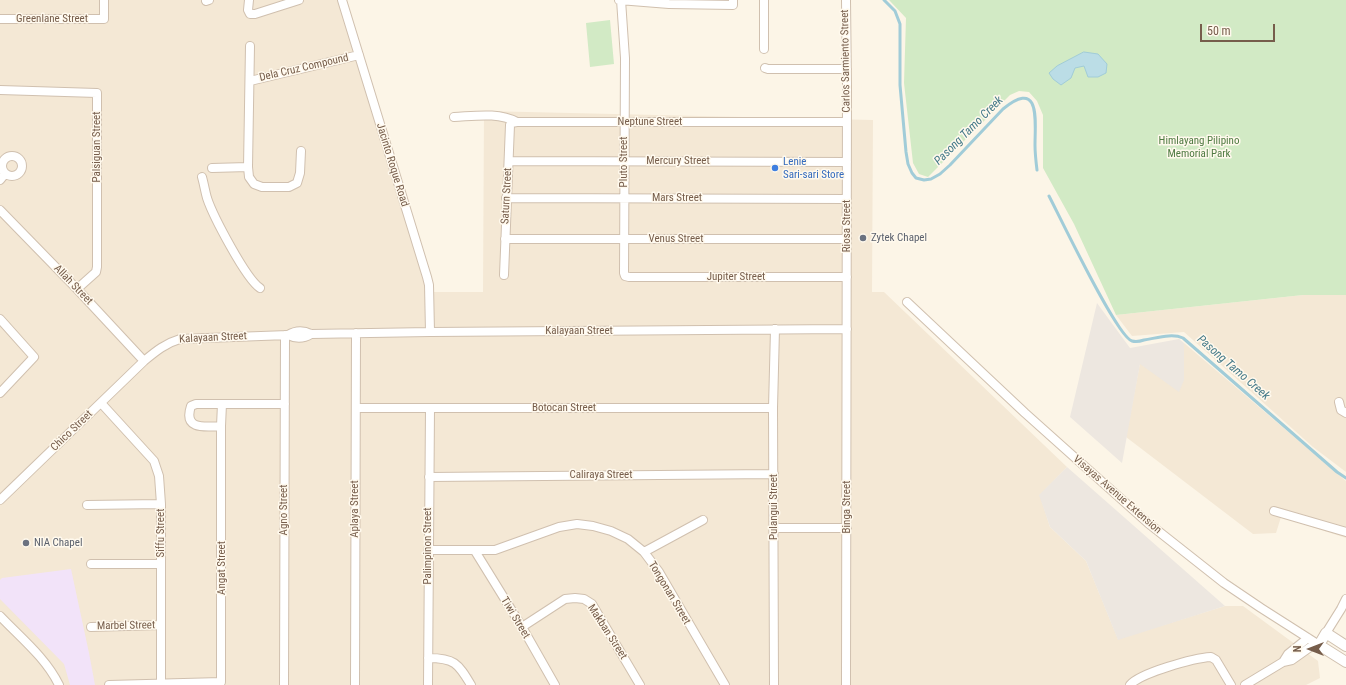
<!DOCTYPE html>
<style>
body{margin:0}
#map{position:relative;width:1346px;height:685px;overflow:hidden;background:#fcf5e7;font-family:"Roboto Condensed",sans-serif}
canvas{display:block}
.north{position:absolute;left:1290px;top:629px;width:40px;height:40px;-webkit-text-stroke:3px #fff9ed;paint-order:stroke;rotate:270deg;font-size:11px;font-weight:700;line-height:16px;text-align:center;color:#765d4b}
.north::after{content:'';display:block;margin:auto;width:14px;height:18px;background:#765d4b;clip-path:polygon(50% 0,100% 100%,50% 72%,0 100%)}
.scale{position:absolute;left:1200px;top:24px;width:75px;height:18px;box-sizing:border-box;border:2px solid #765d4b;border-top:0;padding-left:5px;font-size:12px;line-height:14px;white-space:nowrap;color:#765d4b;-webkit-text-stroke:3px #fff9ed;paint-order:stroke}
</style>
<div id="map">
<canvas width="1346" height="685"></canvas>
<div class="north">N</div>
<div class="scale">50 m</div>
</div>
<script>
const c = document.querySelector('canvas').getContext('2d');
c.lineJoin = 'round';
function fillPath(path, color) {
  c.fillStyle = color;
  c.fill(path, 'evenodd');
}
function stroke(path, color, width, dash) {
  c.strokeStyle = color;
  c.lineWidth = width;
  c.lineCap = dash ? 'butt' : 'round';
  c.setLineDash(dash || []);
  c.stroke(path);
}
function label(font, color, halo, rows, align = 'center') {
  c.font = font + ' "Roboto Condensed",sans-serif';
  c.lineWidth = 3;
  c.setLineDash([]);
  c.textBaseline = 'middle';
  c.strokeStyle = halo;
  c.fillStyle = color;
  for (const [text, x, y, turn = 0] of rows) {
    c.save();
    c.translate(x, y);
    c.rotate((+turn || 0) * Math.PI / 180);
    c.textAlign = isNaN(turn) ? turn : align;
    if (halo) c.strokeText(text, 0, 0);
    c.fillText(text, 0, 0);
    c.restore();
  }
}
const residential = new Path2D(`
 M 0,0 L 338,0 L 426,279 L 428,292 L 483,292 L 484,111 L 873,120 L 872,292 L 884,292 L 1067,467 L 1040,495 L 1050,527 L 1086,561 L 1118,639 L 1225,606 L 1243,606 L 1318,661 L 1320,678 L 1306,685 L 0,685 Z
 M 1303,295 L 1346,295 L 1346,472 L 1313,447 L 1184,332 L 1132,336 L 1116,315 Z
 M 1184,343 L 1346,481 L 1346,538 L 1281,517 L 1276,533 L 1253,534 L 1126,437 L 1140,363 L 1184,380 Z`);
const industrial = new Path2D(`
 M 1097,303 L 1130,348 L 1179,339 L 1184,343 L 1184,380 L 1179,392 L 1140,364 L 1122,463 L 1070,417 Z
 M 1067,467 L 1225,606 L 1118,640 L 1086,561 L 1050,527 L 1039,495 Z`);
const education = new Path2D(`
 M 71,569 L 89,653 L 95,685 L 70,685 L 64,664 L 0,599 L 0,580 L 2,578 Z`);
const green = new Path2D(`
 M 889,0 L 1346,0 L 1346,295 L 1303,295 L 1116,315 L 1074,224 L 1043,168 L 1043,115 L 1037,101 L 1029,92 L 1019,91 L 1010,95 L 928,177 L 919,174 L 913,163 L 904,83 L 906,18 Z
 M 610,20 L 614,64 L 590,67 L 586,23 Z`);
const water = new Path2D(`
 M 1084,52 L 1098,54 L 1107,64 L 1106,73 L 1098,77 L 1088,77 L 1084,66 L 1075,68 L 1071,78 L 1061,85 L 1053,79 L 1049,73 L 1057,66 Z`);
const stream = new Path2D(`
 M 884,0 L 895,11 L 900,24 L 900,85 L 906,152 L 908,164 L 912,173 L 916,178 L 924,180 L 931,179 L 940,174 L 950,165 L 1003,109 C 1041,78 1035,121 1035,145 C 1035,154 1036,162 1037,170
 M 1049,196 C 1060,217 1117,337 1132,341 C 1136,342 1141,341 1144,340 C 1157,338 1172,333 1183,338 L 1337,472 L 1346,478`);
const minor = new Path2D(`
 M 249,0 L 248,10 L 250,14 L 255,14 L 299,0
 M 342,0 L 427,277 L 429,285 L 430,332
 M 619,0 L 669,4 L 733,5 L 733,0
 M 621,0 L 625,58 L 624,273 L 625,276 L 629,277 L 847,277
 M 764,0 L 764,49
 M 846,0 L 847,86 L 846,685
 M 206,1 L 209,0
 M 0,19 L 104,19 L 104,0
 M 250,46 L 248,167 L 249,177 L 254,184 L 262,187 L 289,187 L 297,183 L 300,173 L 301,151
 M 765,68 L 768,69 L 847,69
 M 250,81 L 359,55
 M 0,90 L 97,93 L 97,267 L 96,272 L 77,289
 M 454,117 C 475,116 498,112 517,122 L 847,122
 M2 166a10 10 0 1 1 20 0a10 10 0 1 1-20 0Z
 M 509,161 L 847,162
 M 212,168 L 248,167
 M 202,177 C 204,184 205,191 207,198 C 213,216 246,279 260,288
 M 0,180 L 5,174
 M 506,198 L 847,199
 M 0,210 L 77,289 L 144,361
 M 505,239 L 847,239
 M 504,275 L 510,125 L 511,123 L 517,122
 M 907,302 L 1025,413 L 1148,523 L 1224,583 L 1261,608 L 1319,645
 M 0,319 L 34,357 L 0,393
 M 288,335 C 296,339 303,339 311,334
 M 1339,402 L 1341,410 L 1346,413
 M 101,403 L 154,461 L 159,476 L 161,504 L 161,685
 M 356,408 L 773,408
 M 221,426 C 204,427 183,430 191,406 L 196,404 L 285,404
 M 429,477 L 774,474
 M 0,500 L 144,361 C 156,351 166,343 180,339 L 288,335 C 296,330 303,330 311,334 L 430,332 L 847,329
 M 87,505 L 161,504
 M 1274,511 L 1346,532
 M 774,528 L 847,528
 M 428,550 L 495,550 L 559,527 L 577,524 L 593,526 L 611,531 L 628,539 L 644,552 L 659,572 L 725,685
 M 475,551 L 522,627 L 555,685
 M 644,552 L 703,520
 M 91,564 L 161,564
 M 0,616 C 21,638 46,658 59,685
 M 91,627 L 161,625
 M 522,627 L 565,599 L 575,598 L 584,599 L 592,604 L 640,685
 M 1326,633 L 1341,609 L 1346,599
 M 428,658 C 454,658 458,663 471,685
 M 1283,662 L 1288,654 L 1308,638
 M 109,685 L 221,682 L 221,426 L 222,404
 M 284,685 L 285,335
 M 355,685 L 356,333
 M 428,685 L 430,408
 M 774,685 L 773,408 L 775,329
 M 1130,685 C 1140,673 1194,658 1211,657 L 1216,660 L 1231,685
 M 1245,685 L 1283,662 L 1292,660 L 1316,643`);
const tertiary = new Path2D(`
 M 1346,646 L 1326,633 L 1319,645 L 1346,662`);
const markers = [
 [775,168,4,"#3f7fe0"],
 [863,238,4,"#6b7280"],
 [26,543,4,"#6b7280"]
];
const streetNames = [
 ["Greenlane Street",52,19],
 ["Carlos Sarmiento Street",846,61,-91],
 ["Dela Cruz Compound",304,68,-13],
 ["Neptune Street",650,122],
 ["Palsiguan Street",97,147,-90],
 ["Mercury Street",678,161],
 ["Pluto Street",624,162,-90],
 ["Jacinto Roque Road",392,165,73],
 ["Saturn Street",507,196,-87],
 ["Mars Street",677,198],
 ["Riosa Street",847,226,-90],
 ["Venus Street",676,239],
 ["Jupiter Street",736,277],
 ["Allah Street",73,285,46],
 ["Kalayaan Street",579,331],
 ["Kalayaan Street",213,338,-3],
 ["Botocan Street",564,408],
 ["Chico Street",72,431,-44],
 ["Caliraya Street",601,475],
 ["Visayas Avenue Extension",1117,495,41],
 ["Pulangui Street",774,507,-90],
 ["Binga Street",847,507,-90],
 ["Aplaya Street",355,509,-90],
 ["Agno Street",284,510,-90],
 ["Siffu Street",161,533,-90],
 ["Palimpinon Street",428,546,-90],
 ["Angat Street",222,568,-90],
 ["Tongonan Street",669,593,59],
 ["Tiwi Street",515,618,59],
 ["Marbel Street",126,626,-1],
 ["Makban Street",607,632,57]
];
const parkNames = [
 ["Himlayang Pilipino",1199,141],
 ["Memorial Park",1199,154]
];
const shopNames = [
 ["Lenie",783,162],
 ["Sari-sari Store",783,175]
];
const worshipNames = [
 ["Zytek Chapel",871,238],
 ["NIA Chapel",34,543]
];
const waterNames = [
 ["Pasong Tamo Creek",969,131,-45],
 ["Pasong Tamo Creek",1233,368,41]
];
fillPath(residential, '#f4e8d5');
fillPath(industrial, '#ede7e0');
fillPath(education, '#f2e3f9');
fillPath(green, '#d2eac5');
fillPath(water, '#bbdde6');
stroke(water, '#a1ccd8', 1);
stroke(stream, '#a1ccd8', 3);
stroke(minor, '#d0c0af', 10);
stroke(tertiary, '#d0c0af', 12);
stroke(minor, '#fff', 8);
stroke(tertiary, '#fff', 10);
for (const [x, y, r, color] of markers) {
  const dot = new Path2D();
  dot.arc(x, y, r, 0, 2 * Math.PI);
  c.fillStyle = color;
  c.fill(dot);
  stroke(dot, '#fff9ed', 1.5);
}
label('11px', '#765d4b', '#fff9ed', streetNames);
label('11px', '#507b43', '#fff9ed', parkNames);
label('11px', '#366cbe', '#fff9ed', shopNames, 'left');
label('11px', '#5b616d', '#fff9ed', worshipNames, 'left');
label('italic 12px', '#457a89', '#fff9ed', waterNames);
</script>
